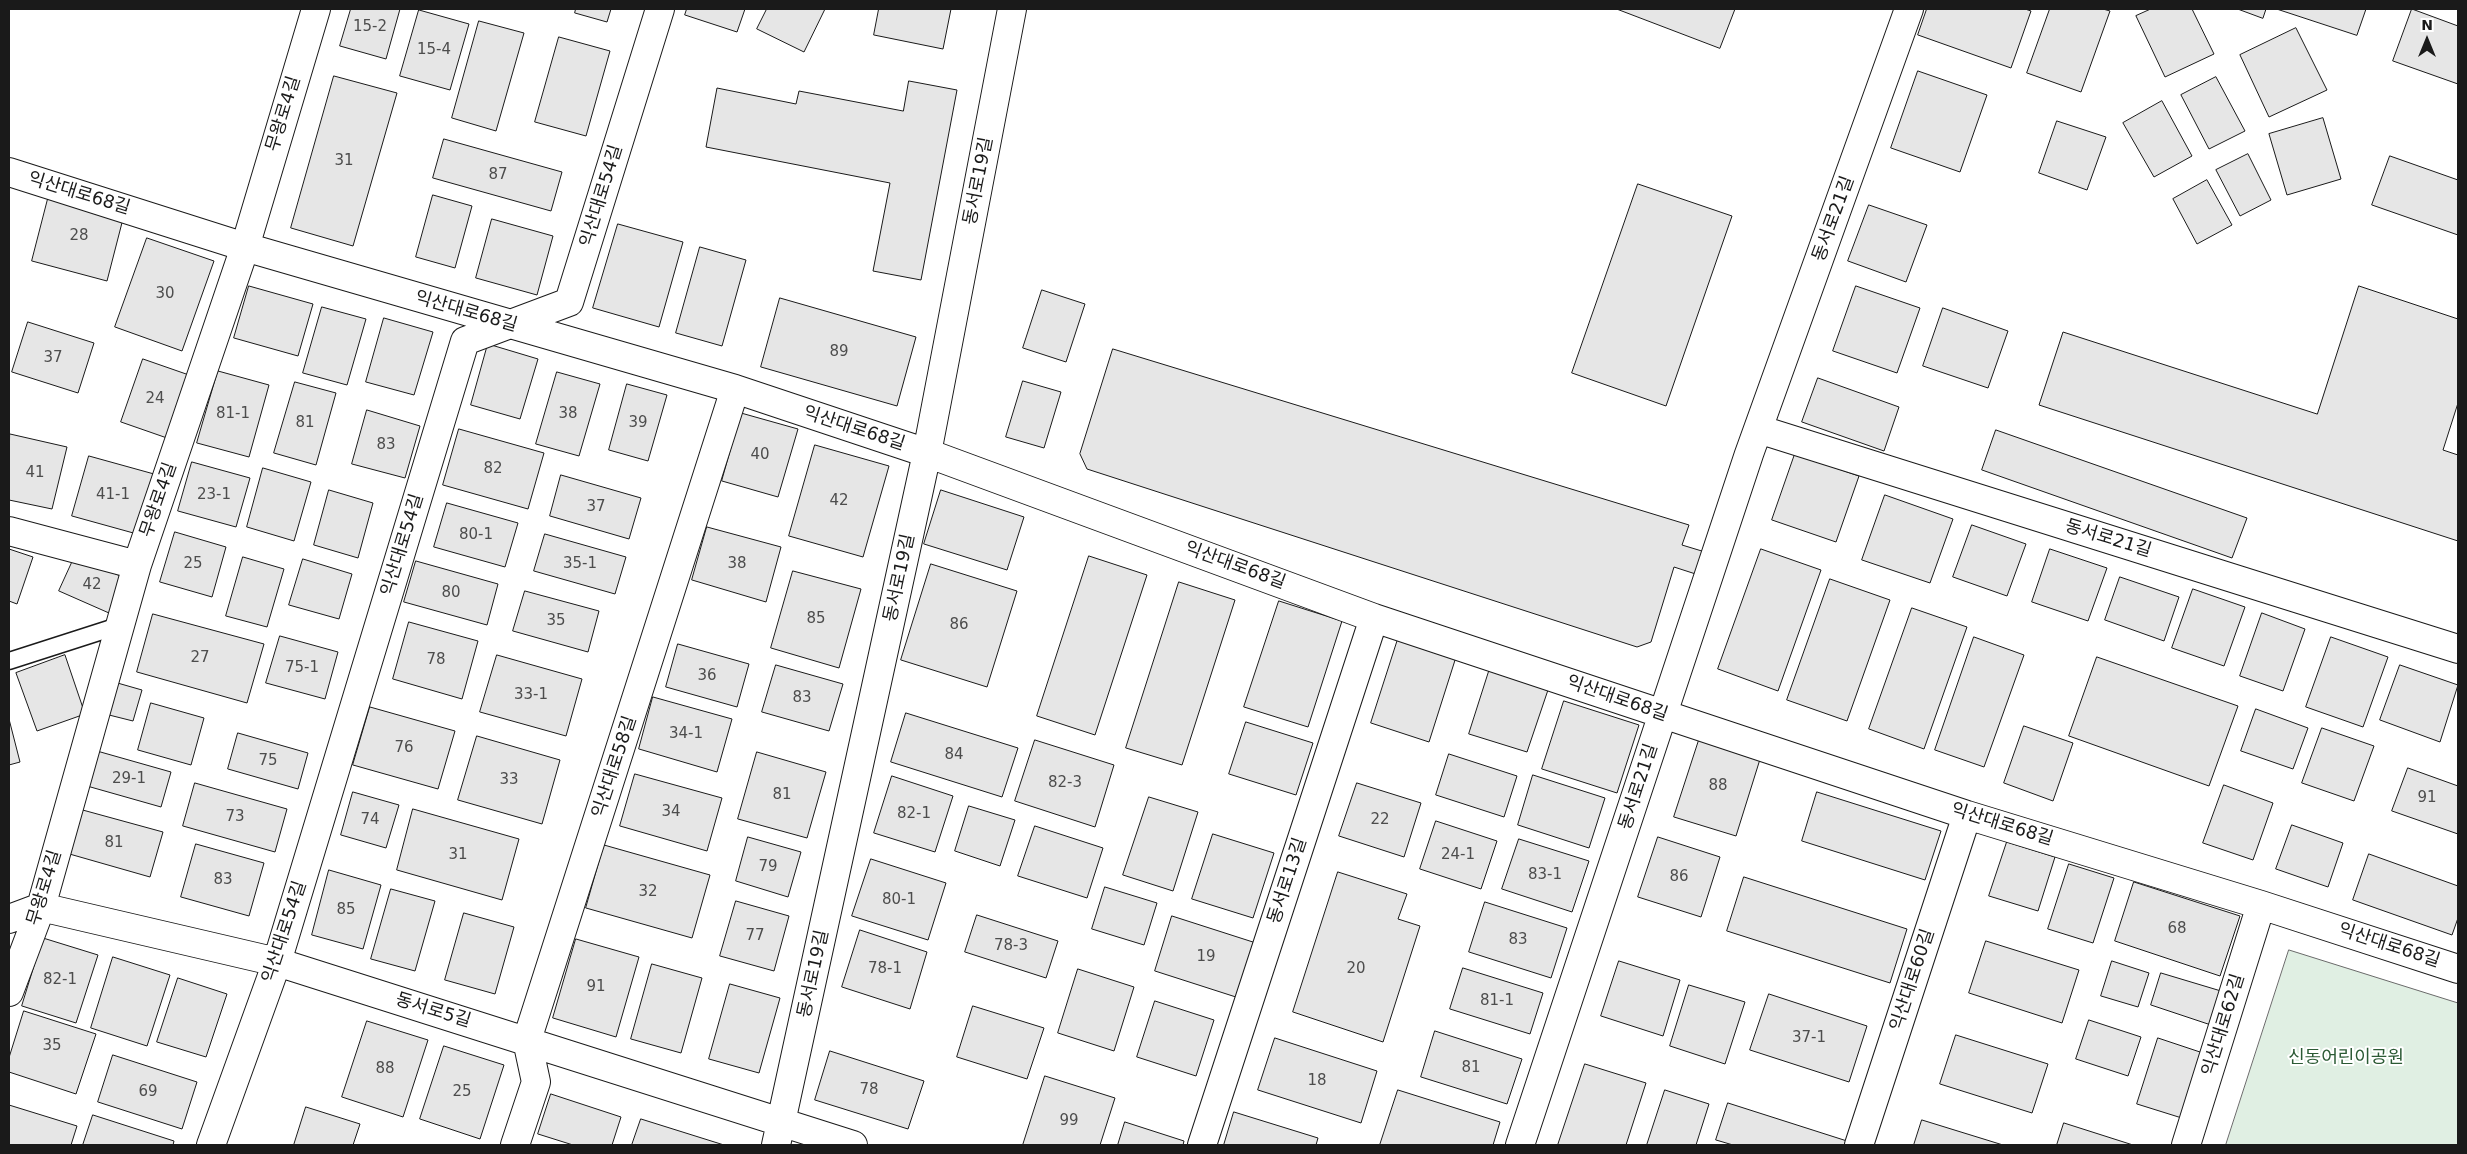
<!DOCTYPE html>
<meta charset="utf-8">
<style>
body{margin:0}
#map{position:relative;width:2467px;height:1154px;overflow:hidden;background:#fff;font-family:"DejaVu Sans",sans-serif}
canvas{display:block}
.frame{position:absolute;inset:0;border:10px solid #1a1a1a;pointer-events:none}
.north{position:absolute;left:2402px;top:15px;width:50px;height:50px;-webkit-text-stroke:4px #fff;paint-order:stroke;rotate:0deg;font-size:14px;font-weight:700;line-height:20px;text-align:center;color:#1a1a1a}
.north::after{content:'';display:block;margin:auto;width:18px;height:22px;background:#1a1a1a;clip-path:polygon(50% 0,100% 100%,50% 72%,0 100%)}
</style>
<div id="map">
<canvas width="2467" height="1154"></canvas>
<div class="frame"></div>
<div class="north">N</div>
</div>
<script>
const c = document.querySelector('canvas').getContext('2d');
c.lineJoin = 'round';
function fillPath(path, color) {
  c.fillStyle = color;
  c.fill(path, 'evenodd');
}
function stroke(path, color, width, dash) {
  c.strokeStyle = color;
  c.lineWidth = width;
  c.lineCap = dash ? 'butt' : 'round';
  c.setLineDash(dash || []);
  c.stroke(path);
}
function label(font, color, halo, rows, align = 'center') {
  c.font = font + ' "DejaVu Sans","Noto Sans KR",sans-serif';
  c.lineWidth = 4;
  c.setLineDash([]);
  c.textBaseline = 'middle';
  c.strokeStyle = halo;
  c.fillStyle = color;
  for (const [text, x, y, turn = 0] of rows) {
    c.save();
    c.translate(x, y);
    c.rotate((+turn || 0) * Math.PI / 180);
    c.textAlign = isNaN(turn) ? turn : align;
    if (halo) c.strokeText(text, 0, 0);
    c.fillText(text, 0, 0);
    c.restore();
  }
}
const green = new Path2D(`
 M 2289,950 L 2458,1003 L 2458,1145 L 2226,1145 Z`);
const building = new Path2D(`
 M 351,9 L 400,9 L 386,59 L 340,46 Z
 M 576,9 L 611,9 L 607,22 L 575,13 Z
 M 687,9 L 745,9 L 737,32 L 685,15 Z
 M 767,9 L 825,9 L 804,52 L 757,29 Z
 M 879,9 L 951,9 L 943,49 L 874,35 Z
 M 1617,9 L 1735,9 L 1720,48 Z
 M 1927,9 L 2025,9 L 2031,11 L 2011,68 L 1918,35 Z
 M 2050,9 L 2103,9 L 2110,11 L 2081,92 L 2027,73 Z
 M 2151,9 L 2192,9 L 2214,54 L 2165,77 L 2136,16 Z
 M 2238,9 L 2266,9 L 2263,18 Z
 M 2277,9 L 2366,9 L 2357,35 Z
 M 2412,9 L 2458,26 L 2458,84 L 2393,61 Z
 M 419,10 L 469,24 L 450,90 L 400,76 Z
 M 479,21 L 524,33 L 496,131 L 452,118 Z
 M 2296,28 L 2327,90 L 2269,117 L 2240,55 Z
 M 559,37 L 610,51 L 586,136 L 535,122 Z
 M 1918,71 L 1987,95 L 1960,172 L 1891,148 Z
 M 334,76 L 397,93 L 353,246 L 291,228 Z
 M 2216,77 L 2245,131 L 2209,149 L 2181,95 Z
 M 909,81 L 957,90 L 921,280 L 873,271 L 890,183 L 706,147 L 717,88 L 796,104 L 799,91 L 903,111 Z
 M 2162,101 L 2192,156 L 2154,177 L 2123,123 Z
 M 2323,118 L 2341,179 L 2287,195 L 2269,134 Z
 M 2057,121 L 2106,137 L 2087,190 L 2039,173 Z
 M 444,139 L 562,172 L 551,211 L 433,178 Z
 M 2248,154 L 2271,200 L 2240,216 L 2216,170 Z
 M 2390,156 L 2458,180 L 2458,235 L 2372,205 Z
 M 2207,180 L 2232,225 L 2197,244 L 2173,199 Z
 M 1638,184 L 1732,216 L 1666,406 L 1572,373 Z
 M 50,191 L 125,211 L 107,281 L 32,261 Z
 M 433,195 L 472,206 L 455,268 L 416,257 Z
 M 1869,205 L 1927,225 L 1906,282 L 1848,261 Z
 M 492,219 L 553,236 L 537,295 L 476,278 Z
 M 618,224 L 683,242 L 659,327 L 593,308 Z
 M 147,238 L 214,261 L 182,351 L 115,327 Z
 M 700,247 L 746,260 L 722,346 L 676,333 Z
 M 249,286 L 313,304 L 298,356 L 234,338 Z
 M 1856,286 L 1920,308 L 1897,373 L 1833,351 Z
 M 2359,286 L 2458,319 L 2458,403 L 2443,450 L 2458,455 L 2458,541 L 2039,405 L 2063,332 L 2317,414 Z
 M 1042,290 L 1085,304 L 1066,362 L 1023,348 Z
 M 780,298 L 916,337 L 897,406 L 761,367 Z
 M 322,307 L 366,319 L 347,385 L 303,373 Z
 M 1943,308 L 2008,331 L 1988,388 L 1923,366 Z
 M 384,318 L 433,332 L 414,395 L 366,382 Z
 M 28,322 L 94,343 L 78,393 L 12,372 Z
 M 488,344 L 538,359 L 520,419 L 471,405 Z
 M 1113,349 L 1689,525 L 1682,545 L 1715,555 L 1708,578 L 1674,567 L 1651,642 L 1637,647 L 1087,469 L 1080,454 Z
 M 143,359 L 189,375 L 167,438 L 121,422 Z
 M 218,371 L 269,385 L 249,457 L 197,443 Z
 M 557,372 L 600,384 L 579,456 L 536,444 Z
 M 1818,378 L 1899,407 L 1884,451 L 1802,422 Z
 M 1023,381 L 1061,392 L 1044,448 L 1006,437 Z
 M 295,382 L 336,393 L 316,465 L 274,453 Z
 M 627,384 L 667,395 L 648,461 L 609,450 Z
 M 367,410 L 420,426 L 405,478 L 352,464 Z
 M 741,413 L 798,429 L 778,497 L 722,481 Z
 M 459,429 L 544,453 L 528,509 L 443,485 Z
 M 1996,430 L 2247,518 L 2232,558 L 1982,470 Z
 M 10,434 L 67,447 L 52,509 L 9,500 Z
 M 815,445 L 889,466 L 863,557 L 789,536 Z
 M 1795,454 L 1859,476 L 1836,542 L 1772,520 Z
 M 89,456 L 154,474 L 137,534 L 72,516 Z
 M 192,462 L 250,478 L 236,527 L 178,511 Z
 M 263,468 L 311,482 L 294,541 L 247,527 Z
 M 561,475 L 641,498 L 629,539 L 550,516 Z
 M 329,490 L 373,503 L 358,558 L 314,545 Z
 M 941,490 L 1024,517 L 1007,570 L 924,544 Z
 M 1885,495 L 1953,519 L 1930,583 L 1862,560 Z
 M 447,503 L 518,523 L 505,567 L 434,547 Z
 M 1972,525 L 2026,544 L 2007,596 L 1953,577 Z
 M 707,527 L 781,547 L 766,602 L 692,580 Z
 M 175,532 L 226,547 L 212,597 L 160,582 Z
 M 545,534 L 626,557 L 615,594 L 534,571 Z
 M 9,549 L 33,557 L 17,604 L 9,601 Z
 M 1761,549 L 1821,570 L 1778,691 L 1718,669 Z
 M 2050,549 L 2107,568 L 2088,621 L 2032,602 Z
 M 75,556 L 125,578 L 109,613 L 59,591 Z
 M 1089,556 L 1147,575 L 1095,735 L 1037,716 Z
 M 243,557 L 284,569 L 267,627 L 226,616 Z
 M 303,559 L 352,574 L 339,619 L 289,605 Z
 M 416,561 L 498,584 L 487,625 L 404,602 Z
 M 931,564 L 1017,591 L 987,687 L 901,660 Z
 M 793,571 L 861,589 L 839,668 L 771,648 Z
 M 2120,577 L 2179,597 L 2164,641 L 2105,620 Z
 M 1830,579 L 1890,600 L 1847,721 L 1787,700 Z
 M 1179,582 L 1235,600 L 1182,765 L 1126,748 Z
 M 2193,589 L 2245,607 L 2224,666 L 2172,648 Z
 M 525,591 L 599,611 L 588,652 L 513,631 Z
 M 1279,601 L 1342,621 L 1308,727 L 1244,707 Z
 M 1912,608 L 1967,627 L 1924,749 L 1869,729 Z
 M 2262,613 L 2305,629 L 2283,691 L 2240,676 Z
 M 153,614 L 264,644 L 247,703 L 137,672 Z
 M 409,622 L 478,641 L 462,699 L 393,679 Z
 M 280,636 L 338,652 L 325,699 L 266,683 Z
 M 1974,637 L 2024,655 L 1984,767 L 1935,750 Z
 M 2331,637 L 2388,657 L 2363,727 L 2306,707 Z
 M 1398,639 L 1456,657 L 1429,742 L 1371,723 Z
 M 678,644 L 749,664 L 737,707 L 666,687 Z
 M 65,655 L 85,714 L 37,731 L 16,673 Z
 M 497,655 L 582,679 L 566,736 L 480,712 Z
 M 2097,657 L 2238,706 L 2209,786 L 2069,736 Z
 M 776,665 L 843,684 L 829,731 L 762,712 Z
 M 1491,665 L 1550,684 L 1527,752 L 1469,734 Z
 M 2400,665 L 2458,685 L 2440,742 L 2380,720 Z
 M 114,682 L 142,690 L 133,721 L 105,714 Z
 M 653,697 L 732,719 L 717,772 L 639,749 Z
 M 1564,701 L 1639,725 L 1617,793 L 1542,769 Z
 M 151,703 L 204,718 L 191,765 L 138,750 Z
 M 370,707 L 455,731 L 438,789 L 353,765 Z
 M 2256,709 L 2308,728 L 2293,769 L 2241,751 Z
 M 906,713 L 1018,748 L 1002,797 L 891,762 Z
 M 9,719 L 20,762 L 9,765 Z
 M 1246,722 L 1313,743 L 1296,795 L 1229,774 Z
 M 2024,726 L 2073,743 L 2053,801 L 2004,783 Z
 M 2322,728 L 2374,746 L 2354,801 L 2302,783 Z
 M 238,733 L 308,753 L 298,789 L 228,769 Z
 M 477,736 L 560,760 L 542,824 L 458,800 Z
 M 1700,737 L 1761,756 L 1736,836 L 1674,817 Z
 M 1035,740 L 1114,765 L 1095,827 L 1015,801 Z
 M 97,751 L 171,772 L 161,807 L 87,786 Z
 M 757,752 L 826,772 L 807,838 L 738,819 Z
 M 1449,754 L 1517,776 L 1504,817 L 1436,795 Z
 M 2408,768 L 2458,786 L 2458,834 L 2392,811 Z
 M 635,774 L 722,798 L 707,851 L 620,826 Z
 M 1533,775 L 1605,798 L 1589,848 L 1518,825 Z
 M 892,776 L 953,796 L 935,852 L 874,833 Z
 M 195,783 L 287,809 L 275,852 L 183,826 Z
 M 1357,783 L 1421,803 L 1404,857 L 1339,836 Z
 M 2224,785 L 2273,803 L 2253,860 L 2203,843 Z
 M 353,792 L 399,805 L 386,848 L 341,835 Z
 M 1817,792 L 1941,831 L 1925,880 L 1802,841 Z
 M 1149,797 L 1198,812 L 1173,891 L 1123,875 Z
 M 969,806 L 1015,820 L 1000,866 L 955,851 Z
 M 79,809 L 163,832 L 150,877 L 66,853 Z
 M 413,809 L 519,839 L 502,900 L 397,870 Z
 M 1436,821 L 1497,841 L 1481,889 L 1420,869 Z
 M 2292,825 L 2343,843 L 2328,887 L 2276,869 Z
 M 1035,826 L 1103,848 L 1087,898 L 1018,876 Z
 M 1213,834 L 1274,853 L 1253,918 L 1192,899 Z
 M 748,837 L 801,852 L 788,897 L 736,881 Z
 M 1658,837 L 1720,857 L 1701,917 L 1638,897 Z
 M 1519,839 L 1589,861 L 1572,912 L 1502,889 Z
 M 2007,842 L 2055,857 L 2038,911 L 1989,896 Z
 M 196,844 L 264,863 L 249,916 L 181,897 Z
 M 604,845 L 710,875 L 692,938 L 586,908 Z
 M 2369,854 L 2458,886 L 2458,918 L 2452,935 L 2353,900 Z
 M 871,859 L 946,883 L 928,940 L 852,916 Z
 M 2069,864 L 2114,878 L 2093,943 L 2048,929 Z
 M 329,870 L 381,885 L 363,949 L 312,935 Z
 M 1338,872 L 1407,894 L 1398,919 L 1420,926 L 1383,1042 L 1293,1012 Z
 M 1744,877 L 1907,929 L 1890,983 L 1727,931 Z
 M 2134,882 L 2240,916 L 2220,976 L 2115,941 Z
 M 1105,887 L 1157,903 L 1144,945 L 1092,929 Z
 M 391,889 L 435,901 L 415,971 L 371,959 Z
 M 736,901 L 789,916 L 774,971 L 720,956 Z
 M 1485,902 L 1567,928 L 1551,978 L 1469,952 Z
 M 464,913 L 514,927 L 495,994 L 445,980 Z
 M 977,915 L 1058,941 L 1046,978 L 965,952 Z
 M 1172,916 L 1256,943 L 1239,998 L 1155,971 Z
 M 860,930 L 927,952 L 910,1009 L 842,987 Z
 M 43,938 L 98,955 L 76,1023 L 22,1006 Z
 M 576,939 L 639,957 L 616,1037 L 553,1018 Z
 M 1986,941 L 2079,970 L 2062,1023 L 1969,993 Z
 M 113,957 L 170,975 L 147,1046 L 91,1028 Z
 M 1619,961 L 1680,980 L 1663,1036 L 1601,1016 Z
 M 2112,961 L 2149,973 L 2138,1007 L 2101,996 Z
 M 652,964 L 702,978 L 681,1053 L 631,1039 Z
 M 1463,968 L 1543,993 L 1530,1034 L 1450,1009 Z
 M 1078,969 L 1134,987 L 1114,1051 L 1058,1033 Z
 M 2161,973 L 2221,991 L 2211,1025 L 2151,1005 Z
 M 178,978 L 227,994 L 206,1057 L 157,1042 Z
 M 730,984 L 780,998 L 759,1073 L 709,1059 Z
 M 1689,985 L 1745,1002 L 1725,1064 L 1670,1046 Z
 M 1769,994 L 1867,1026 L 1849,1082 L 1750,1050 Z
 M 1155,1001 L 1214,1020 L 1196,1076 L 1137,1057 Z
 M 973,1006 L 1044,1028 L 1027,1079 L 957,1057 Z
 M 24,1011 L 96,1034 L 76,1094 L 9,1072 L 9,1058 Z
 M 2089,1020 L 2141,1037 L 2128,1076 L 2076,1059 Z
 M 367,1021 L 428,1040 L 403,1117 L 342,1097 Z
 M 1435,1031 L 1522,1059 L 1507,1104 L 1421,1077 Z
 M 1956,1035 L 2048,1064 L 2032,1113 L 1940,1084 Z
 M 1275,1038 L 1377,1071 L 1361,1123 L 1258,1090 Z
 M 2158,1038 L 2206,1054 L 2185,1119 L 2137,1104 Z
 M 444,1046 L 504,1065 L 480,1139 L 420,1119 Z
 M 830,1051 L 924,1081 L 908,1129 L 815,1100 Z
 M 113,1055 L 197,1082 L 182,1129 L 98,1102 Z
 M 1585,1064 L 1646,1083 L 1626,1145 L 1558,1145 Z
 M 1045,1076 L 1115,1098 L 1100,1145 L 1023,1145 Z
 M 1398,1090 L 1500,1122 L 1493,1145 L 1380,1145 Z
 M 1665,1090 L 1709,1104 L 1696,1145 L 1647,1145 Z
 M 551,1094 L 621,1117 L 612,1145 L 573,1145 L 538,1134 Z
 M 1728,1103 L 1847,1141 L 1846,1145 L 1733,1145 L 1716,1140 Z
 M 9,1105 L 77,1126 L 71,1145 L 9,1145 Z
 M 306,1107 L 360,1124 L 353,1145 L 294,1145 Z
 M 1234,1112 L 1318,1138 L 1316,1145 L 1224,1145 Z
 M 93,1115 L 174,1141 L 173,1145 L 83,1145 Z
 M 641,1119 L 724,1145 L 632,1145 Z
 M 1922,1120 L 2003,1145 L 1914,1145 Z
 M 1125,1122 L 1184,1141 L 1183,1145 L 1118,1145 Z
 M 2064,1123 L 2133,1145 L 2057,1145 Z`);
const lane = new Path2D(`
 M 9,661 L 121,625`);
const street = new Path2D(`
 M 9,172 L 245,247 L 735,389 L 927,453 L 1374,618 L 1967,815 L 2261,905 L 2458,969
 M 1758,429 L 2458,649
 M 9,531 L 137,565
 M 9,919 L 41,907 L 277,962 L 853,1145
 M 9,992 L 41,907 L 137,565 L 245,247 L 316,9
 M 211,1145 L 277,962 L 465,341 L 569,302 L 660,9
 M 515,1145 L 536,1082 L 527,1040 L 735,389
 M 776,1145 L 927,453 L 1012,9
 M 1202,1145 L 1374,618
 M 1520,1145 L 1749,454 L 1909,9
 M 1859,1145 L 1967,815
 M 2186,1145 L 2261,905`);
const numberNames = [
 ["15-2",370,27],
 ["15-4",434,50],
 ["31",344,161],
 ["87",498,175],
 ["28",79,236],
 ["30",165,294],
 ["89",839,352],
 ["37",53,358],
 ["24",155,399],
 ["81-1",233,414],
 ["38",568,414],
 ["81",305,423],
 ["39",638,423],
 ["83",386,445],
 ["40",760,455],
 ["82",493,469],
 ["41",35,473],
 ["41-1",113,495],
 ["23-1",214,495],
 ["42",839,501],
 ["37",596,507],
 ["80-1",476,535],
 ["25",193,564],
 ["35-1",580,564],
 ["38",737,564],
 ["42",92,585],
 ["80",451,593],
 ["85",816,619],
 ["35",556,621],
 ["86",959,625],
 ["27",200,658],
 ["78",436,660],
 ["75-1",302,668],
 ["36",707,676],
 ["33-1",531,695],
 ["83",802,698],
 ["34-1",686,734],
 ["76",404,748],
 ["84",954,755],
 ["75",268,761],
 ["29-1",129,779],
 ["33",509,780],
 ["82-3",1065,783],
 ["88",1718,786],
 ["81",782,795],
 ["91",2427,798],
 ["34",671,812],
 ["82-1",914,814],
 ["73",235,817],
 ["74",370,820],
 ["22",1380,820],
 ["81",114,843],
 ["31",458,855],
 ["24-1",1458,855],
 ["79",768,867],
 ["83-1",1545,875],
 ["86",1679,877],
 ["83",223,880],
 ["32",648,892],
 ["80-1",899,900],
 ["85",346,910],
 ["68",2177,929],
 ["77",755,936],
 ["83",1518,940],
 ["78-3",1011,946],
 ["19",1206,957],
 ["78-1",885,969],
 ["20",1356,969],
 ["82-1",60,980],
 ["91",596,987],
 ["81-1",1497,1001],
 ["37-1",1809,1038],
 ["35",52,1046],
 ["81",1471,1068],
 ["88",385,1069],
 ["18",1317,1081],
 ["78",869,1090],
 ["69",148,1092],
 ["25",462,1092],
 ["99",1069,1121]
];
const streetNames = [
 ["무왕로4길",284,114,-73],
 ["동서로19길",979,181,-79],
 ["익산대로68길",79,194,17],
 ["익산대로54길",602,196,-73],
 ["동서로21길",1834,219,-70],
 ["익산대로68길",466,312,16],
 ["익산대로68길",854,429,18],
 ["무왕로4길",159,500,-71],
 ["동서로21길",2108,539,17],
 ["익산대로54길",403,545,-73],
 ["익산대로68길",1235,566,20],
 ["동서로19길",900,578,-78],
 ["익산대로68길",1617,699,19],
 ["익산대로58길",615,767,-72],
 ["동서로21길",1639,787,-72],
 ["익산대로68길",2002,825,17],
 ["동서로13길",1288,881,-72],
 ["무왕로4길",45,888,-73],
 ["익산대로54길",285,932,-72],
 ["익산대로68길",2389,946,18],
 ["동서로19길",814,974,-78],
 ["익산대로60길",1913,980,-72],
 ["동서로5길",433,1011,17],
 ["익산대로62길",2224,1025,-73]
];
const parkNames = [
 ["신동어린이공원",2346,1058]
];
fillPath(green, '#e0efe3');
stroke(green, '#6a6a6a', 1);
fillPath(building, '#e6e6e6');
stroke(building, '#1a1a1a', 1);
stroke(lane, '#1a1a1a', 19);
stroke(street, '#1a1a1a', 30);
stroke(lane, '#fff', 16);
stroke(street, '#fff', 28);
label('15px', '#4d4d4d', null, numberNames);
label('18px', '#1a1a1a', '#fff', streetNames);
label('18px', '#2b5a34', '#fff', parkNames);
</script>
